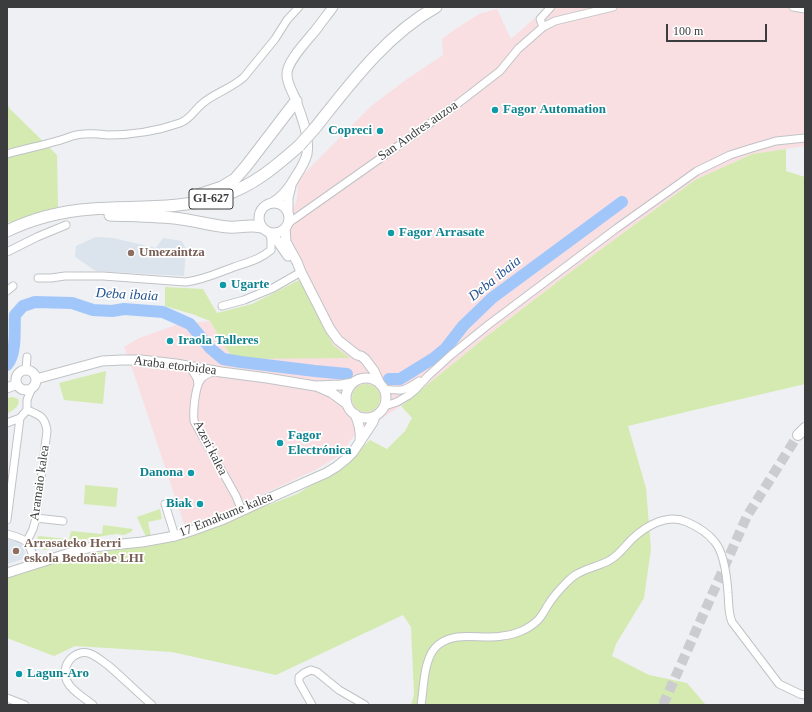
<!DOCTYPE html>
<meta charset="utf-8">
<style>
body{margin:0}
#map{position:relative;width:812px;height:712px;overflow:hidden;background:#eef0f3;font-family:"Times New Roman",serif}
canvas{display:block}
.frame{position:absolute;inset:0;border:8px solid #3b3c3d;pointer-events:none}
.scale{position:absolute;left:666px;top:24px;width:101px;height:18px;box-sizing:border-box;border:2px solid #3b3c3d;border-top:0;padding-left:5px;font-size:12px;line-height:14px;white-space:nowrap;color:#3b3c3d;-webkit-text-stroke:3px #fff;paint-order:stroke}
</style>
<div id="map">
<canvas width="812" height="712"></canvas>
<div class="frame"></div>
<div class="scale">100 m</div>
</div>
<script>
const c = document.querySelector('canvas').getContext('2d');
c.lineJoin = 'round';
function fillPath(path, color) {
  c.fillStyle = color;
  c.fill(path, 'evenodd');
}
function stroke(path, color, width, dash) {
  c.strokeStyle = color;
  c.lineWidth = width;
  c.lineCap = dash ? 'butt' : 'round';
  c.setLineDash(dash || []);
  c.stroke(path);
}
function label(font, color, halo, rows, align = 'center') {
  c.font = font + ' "Times New Roman",serif';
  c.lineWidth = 3.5;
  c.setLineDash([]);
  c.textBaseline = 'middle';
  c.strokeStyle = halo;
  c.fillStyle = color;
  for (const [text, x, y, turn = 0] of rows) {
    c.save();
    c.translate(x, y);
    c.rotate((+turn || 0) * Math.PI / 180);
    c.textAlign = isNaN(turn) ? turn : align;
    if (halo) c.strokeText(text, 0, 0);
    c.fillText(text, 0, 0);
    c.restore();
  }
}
const industrial = new Path2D(`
 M 559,7 L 805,7 L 805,146 L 752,154 L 695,180 L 565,276 L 487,336 L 401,406 L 354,436 L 339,456 L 315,470 L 222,513 L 185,527 L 134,374 L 124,347 L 139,338 L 176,325 L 210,321 L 225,347 L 231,355 L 349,358 L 333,345 L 282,242 L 297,198 L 298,180 L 370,107 L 407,79 L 443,55 L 442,39 L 451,32 L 479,14 L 497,9 L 511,39 L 536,17 Z`);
const built = new Path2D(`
 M 96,237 L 113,238 L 156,248 L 163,238 L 182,241 L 186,249 L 184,276 L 96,271 L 75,257 L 76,246 Z
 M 7,537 L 19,541 L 22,544 L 25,553 L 23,559 L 7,564 Z`);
const green = new Path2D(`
 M 7,103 L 10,109 L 57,155 L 58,207 L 7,223 Z
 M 786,149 L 786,171 L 805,177 L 805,384 L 690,411 L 628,426 L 646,488 L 651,549 L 644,598 L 616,644 L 612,656 L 649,675 L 687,683 L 706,705 L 411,705 L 414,695 L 411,627 L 403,615 L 276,675 L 172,652 L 75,646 L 54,656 L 7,638 L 7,578 L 69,557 L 169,542 L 180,539 L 297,494 L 344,465 L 370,440 L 387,449 L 405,431 L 412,418 L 401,406 L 487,336 L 565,276 L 695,180 L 752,154 Z
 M 301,279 L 333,345 L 350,358 L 251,359 L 231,355 L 225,347 L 210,321 L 195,315 L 165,306 L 165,287 L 203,289 L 217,313 L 252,304 Z
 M 106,371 L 103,404 L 64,400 L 59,383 Z
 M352 398a14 14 0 1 1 28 0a14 14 0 1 1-28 0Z
 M 13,397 L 18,399 C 21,406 13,410 7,414 L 7,398 Z
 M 85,485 L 118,488 L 116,507 L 84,504 Z
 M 160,509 L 162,519 L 148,522 L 151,536 L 146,537 L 137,517 Z
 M 103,525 L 133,529 L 131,532 L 124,535 L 117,534 L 109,535 L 75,541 L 45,550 L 38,548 L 37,545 L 38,536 L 69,539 L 71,531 L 102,534 Z`);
const river = new Path2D(`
 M 7,365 C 17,354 14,329 15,315 L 23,306 L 35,302 L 72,303 L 93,310 L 112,311 L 124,309 L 163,312 L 190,324 L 210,348 L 223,359 L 241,362 L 315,371 L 347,374
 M 389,379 L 400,379 L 434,358 L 446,348 L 463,326 L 492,298 L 622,202`);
const secondaryTunnel = new Path2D(`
 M 663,705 L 747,516 L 798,435`);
const minor = new Path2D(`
 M 793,7 L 805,9
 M 543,27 L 540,19 L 551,7
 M 7,154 C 23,149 41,146 57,141 C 66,139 74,134 84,134 C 92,133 100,134 108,135 C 132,135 157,131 180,123 C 191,119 194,110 203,103 C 215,93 232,88 244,77 L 275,39 L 287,20 L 299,7
 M 286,227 L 290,222 L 456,105 L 500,71 L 518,49 L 543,27 L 555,21 L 613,7
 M 269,233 L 271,239 L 271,250
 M 7,252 L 37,237 L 66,225
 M 38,278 L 51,278 L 65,276 L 103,276 L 186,282 C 203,280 218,273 234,267 C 248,262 259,260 271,250
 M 7,291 L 13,286
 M 222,306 L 244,300 L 273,288 L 301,272
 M 189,366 L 197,378 L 198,384
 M 26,370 L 27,357
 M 215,371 C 210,373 204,375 201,379 C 195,387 193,411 194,421 L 236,496 L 242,511
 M 384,389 C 402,391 403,392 419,381
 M 385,406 L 397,402 L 409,395 L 415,390 L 428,376 L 451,355 L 488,325 L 617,228 L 697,171 L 730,155 L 752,148 L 776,141 L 805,138
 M 27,410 C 39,415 45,416 47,431 L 36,518 L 33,529 L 27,541
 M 7,423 L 20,418 L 27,410 L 27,400 L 31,390
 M 165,504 L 175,536
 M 36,518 L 63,521
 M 7,520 L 20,418
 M 7,534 C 30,540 29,542 35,564
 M 7,698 L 25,705
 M 93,705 C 85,698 73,692 68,683 C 58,668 74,647 91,654 C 98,657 103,662 109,666 C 124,679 137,692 152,705
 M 312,705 L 299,682 L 299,677 L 304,673 L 311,670 L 317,672 L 339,690 L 365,705
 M 421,705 C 424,688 423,657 438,645 C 457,630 481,640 502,636 C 515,635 529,629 538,620 C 542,616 545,610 548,605 C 553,597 560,589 567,582 C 570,579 573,576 577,574 C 587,568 600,566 610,560 C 619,555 625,546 632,539 C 646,526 667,513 687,522 C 696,526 707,532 714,541 C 724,552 727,578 728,593 C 729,603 728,613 732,622 L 779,684 L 800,694 L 805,695`);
const tertiary = new Path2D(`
 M 272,203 C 283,197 290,187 296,176 C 300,170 305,162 307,154 C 310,135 301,116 295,98 C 292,91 287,83 287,75 C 286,61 310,38 318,27 C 323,20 328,14 333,7
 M259 218a15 15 0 1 1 30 0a15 15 0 1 1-30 0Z
 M 288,213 L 288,198 L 291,186
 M 285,228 L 286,242 L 297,262 L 301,272 L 330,329 L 338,340 L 357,355 L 361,356 L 365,359 L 374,371 L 380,384
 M 272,233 L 288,256
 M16 380a10 10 0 1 1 20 0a10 10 0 1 1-20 0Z
 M346 398a20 20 0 1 1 40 0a20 20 0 1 1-40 0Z
 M 36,379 L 102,361 L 122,360 L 141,360 L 176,364 L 221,372 L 267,378 L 315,386 L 341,385 L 353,383
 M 316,386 L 332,393 L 347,404
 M 7,388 L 17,384
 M 355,414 C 359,424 361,431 360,442
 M 7,573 L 76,551 L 92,547 L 142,542 L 175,536 L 191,531 L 224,519 L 272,497 L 326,473 L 336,467 L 346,459 L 353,452 L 373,422 L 375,416`);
const secondary = new Path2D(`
 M 798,435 L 805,428`);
const primary = new Path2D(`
 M 315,128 C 350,84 386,35 436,7
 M 198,195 L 222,187 L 235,179 L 247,165 L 296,101
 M 110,215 C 134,216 158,216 181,219 C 197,221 212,226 228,227 C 240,228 249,224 261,227
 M 7,231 C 34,218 62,211 92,209 C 136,206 180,210 222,196 C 253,186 275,167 299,146`);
const primaryBridge = new Path2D(`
 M 299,146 L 315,128`);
const markers = [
 [495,110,4,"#0f9aa8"],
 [380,131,4,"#0f9aa8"],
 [391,233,4,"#0f9aa8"],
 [131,253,4,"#8d6e63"],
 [223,285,4,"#0f9aa8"],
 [170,341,4,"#0f9aa8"],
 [280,443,4,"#0f9aa8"],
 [191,473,4,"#0f9aa8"],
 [200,504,4,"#0f9aa8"],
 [16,551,4,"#8d6e63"],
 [19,674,4,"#0f9aa8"]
];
const shields = [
 [211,199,44]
];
const shieldNames = [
 ["GI-627",211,199]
];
const cultureNames = [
 ["Fagor Automation",503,110],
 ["Copreci",372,131,"right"],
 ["Fagor Arrasate",399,233],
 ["Ugarte",231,285],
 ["Iraola Talleres",178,341],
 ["Fagor",288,436],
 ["Electrónica",288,451],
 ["Danona",183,473,"right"],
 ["Biak",192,504,"right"],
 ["Lagun-Aro",27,674]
];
const streetNames = [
 ["San Andres auzoa",418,131,-35],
 ["Araba etorbidea",175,366,7],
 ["Azeri kalea",210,448,63],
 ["Aramaio kalea",40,483,-82],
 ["17 Emakume kalea",226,515,-22]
];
const educationNames = [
 ["Umezaintza",139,253],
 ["Arrasateko Herri",24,544],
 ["eskola Bedoñabe LHI",24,559]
];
const waterNames = [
 ["Deba ibaia",495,279,-39],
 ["Deba ibaia",127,295,3]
];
fillPath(industrial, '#f9dfe2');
fillPath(built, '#dbe3ec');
fillPath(green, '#d5eab0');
stroke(river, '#a1c7fa', 12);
stroke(secondaryTunnel, '#cacccf', 10, [10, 5]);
stroke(minor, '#c0c3c6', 9);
stroke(tertiary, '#c0c3c6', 11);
stroke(secondary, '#c0c3c6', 12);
stroke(primary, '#c0c3c6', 13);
stroke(minor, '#fff', 7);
stroke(tertiary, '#fff', 9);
stroke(secondary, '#fff', 10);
stroke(primary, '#fff', 11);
stroke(primaryBridge, '#c0c3c6', 13, []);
stroke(primaryBridge, '#fff', 11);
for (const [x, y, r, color] of markers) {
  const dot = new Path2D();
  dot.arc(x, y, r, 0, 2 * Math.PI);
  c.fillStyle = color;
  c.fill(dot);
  stroke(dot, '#fff', 1.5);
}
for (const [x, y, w] of shields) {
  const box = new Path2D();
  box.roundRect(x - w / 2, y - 10, w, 20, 3);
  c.fillStyle = '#fff';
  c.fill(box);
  stroke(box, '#3b3c3d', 1);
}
label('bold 12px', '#3b3c3d', null, shieldNames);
label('bold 13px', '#0d838f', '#fff', cultureNames, 'left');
label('13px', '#3b3c3d', '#fff', streetNames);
label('bold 13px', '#785e54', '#fff', educationNames, 'left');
label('italic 14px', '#245390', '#fff', waterNames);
</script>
